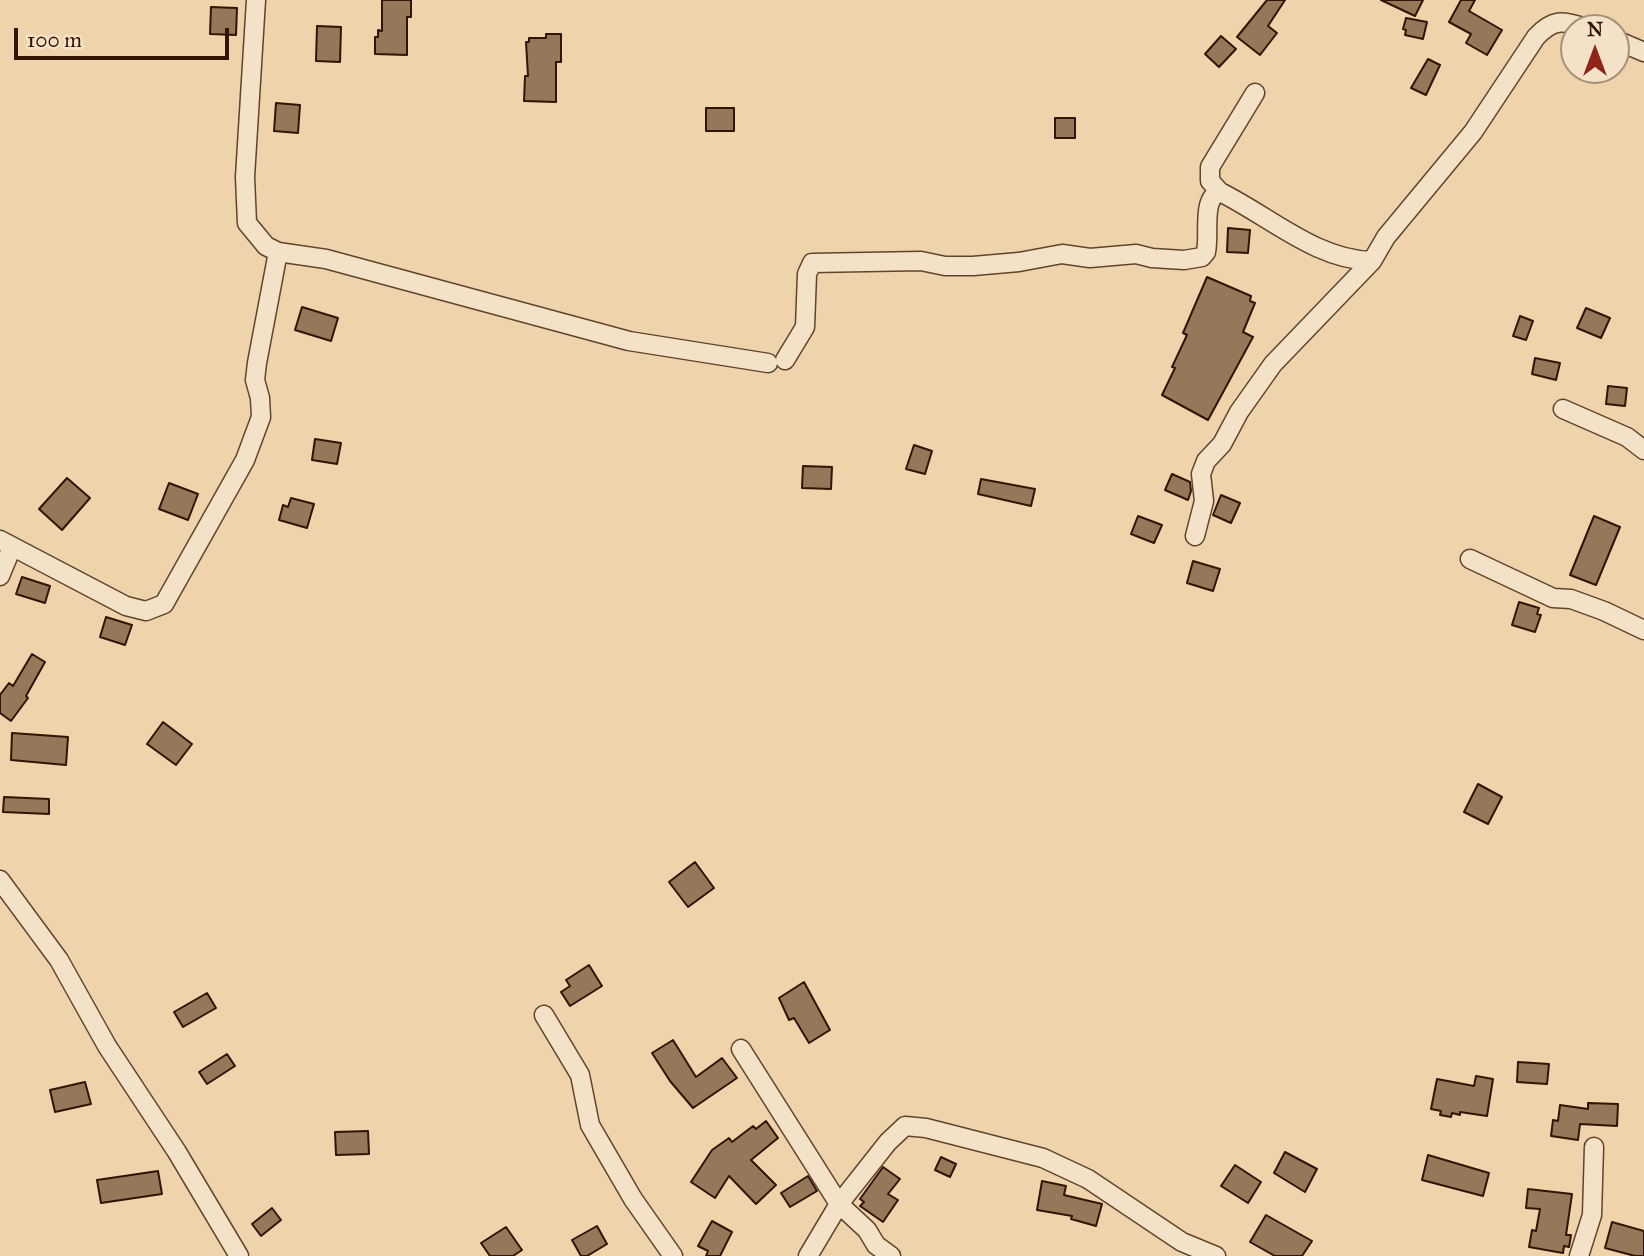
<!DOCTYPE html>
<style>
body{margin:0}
#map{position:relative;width:1644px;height:1256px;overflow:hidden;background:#eed3ab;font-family:"IM FELL Great Primer",serif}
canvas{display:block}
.north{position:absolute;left:1560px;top:14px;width:70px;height:70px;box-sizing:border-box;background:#f4e2c8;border:2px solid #a69078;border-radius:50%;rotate:0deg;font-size:19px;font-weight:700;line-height:28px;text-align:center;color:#321501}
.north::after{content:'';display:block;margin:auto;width:24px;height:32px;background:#8f2418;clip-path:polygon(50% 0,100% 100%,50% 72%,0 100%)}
.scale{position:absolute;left:14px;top:28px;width:215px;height:32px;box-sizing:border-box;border:4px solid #321501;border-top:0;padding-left:9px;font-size:21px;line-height:24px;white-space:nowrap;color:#321501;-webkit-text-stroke:5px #f4e2c8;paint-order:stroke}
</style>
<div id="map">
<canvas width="1644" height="1256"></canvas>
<div class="north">N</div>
<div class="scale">100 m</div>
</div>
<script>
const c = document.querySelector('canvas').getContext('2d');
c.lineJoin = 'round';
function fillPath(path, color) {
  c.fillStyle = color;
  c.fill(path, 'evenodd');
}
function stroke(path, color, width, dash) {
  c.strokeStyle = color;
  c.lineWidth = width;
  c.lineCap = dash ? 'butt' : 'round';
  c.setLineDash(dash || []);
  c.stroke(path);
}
const building = new Path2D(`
 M 382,0 L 411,0 L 411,17 L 407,17 L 407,55 L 375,54 L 375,37 L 378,37 L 378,30 L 382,31 Z
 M 1267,0 L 1285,0 L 1268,26 L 1277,33 L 1260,55 L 1237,37 Z
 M 1381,0 L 1423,0 L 1415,16 Z
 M 1461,0 L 1475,0 L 1469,11 L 1502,30 L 1487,55 L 1466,43 L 1471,34 L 1449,22 Z
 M 211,7 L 237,8 L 236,35 L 210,34 Z
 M 1406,18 L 1427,22 L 1423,39 L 1405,35 L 1406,30 L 1403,29 Z
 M 317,26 L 341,27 L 340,62 L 316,61 Z
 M 546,34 L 561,34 L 561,62 L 556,62 L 556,102 L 524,101 L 525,76 L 528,76 L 526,42 L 529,42 L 529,38 L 546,38 Z
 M 1221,36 L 1236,49 L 1219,67 L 1205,54 Z
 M 1428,59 L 1440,65 L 1426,95 L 1411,88 Z
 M 276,103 L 300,105 L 298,133 L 274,131 Z
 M 706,108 L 734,108 L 734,131 L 706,131 Z
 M 1055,118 L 1075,118 L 1075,138 L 1055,138 Z
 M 1228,228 L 1250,230 L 1248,253 L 1227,252 Z
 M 1207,277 L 1251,296 L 1250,301 L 1255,303 L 1243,332 L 1253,337 L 1208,420 L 1162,395 L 1175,368 L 1172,367 L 1187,335 L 1183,333 Z
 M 302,307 L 338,318 L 331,341 L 295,330 Z
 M 1586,308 L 1610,318 L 1601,338 L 1577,328 Z
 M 1520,316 L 1533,321 L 1526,340 L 1513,336 Z
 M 1535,358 L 1560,363 L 1556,380 L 1532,374 Z
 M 1608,386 L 1627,388 L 1625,406 L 1606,404 Z
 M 315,439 L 341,443 L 337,464 L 312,460 Z
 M 914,445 L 932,451 L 925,474 L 906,469 Z
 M 803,466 L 832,467 L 831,489 L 802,488 Z
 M 1172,474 L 1190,482 L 1191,491 L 1188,500 L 1165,490 Z
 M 67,478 L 90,498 L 62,530 L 39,509 Z
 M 981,479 L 1035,489 L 1031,506 L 978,494 Z
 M 169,483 L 198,494 L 188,520 L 159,509 Z
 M 1221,495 L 1240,503 L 1231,523 L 1213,515 Z
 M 291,498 L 314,504 L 307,528 L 279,520 L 283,505 L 288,507 Z
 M 1138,516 L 1162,525 L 1154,543 L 1131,534 Z
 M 1594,516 L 1620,527 L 1596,585 L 1570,575 Z
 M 1193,561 L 1220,569 L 1213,591 L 1187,583 Z
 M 22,577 L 50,586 L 45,603 L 16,594 Z
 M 1519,602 L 1539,608 L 1537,614 L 1541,615 L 1535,632 L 1512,625 Z
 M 106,617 L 132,625 L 125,645 L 100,637 Z
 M 32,654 L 45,662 L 26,696 L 28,698 L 11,721 L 0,713 L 0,695 L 9,683 L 13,686 Z
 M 163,722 L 192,744 L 176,765 L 147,744 Z
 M 12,733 L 68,737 L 66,765 L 11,760 Z
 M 1478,784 L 1502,797 L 1488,824 L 1464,812 Z
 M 4,797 L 49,799 L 49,814 L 3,812 Z
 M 695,862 L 714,888 L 688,907 L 669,882 Z
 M 589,965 L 602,986 L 570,1006 L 561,992 L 570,986 L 566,980 Z
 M 804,982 L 830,1030 L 809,1043 L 794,1018 L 789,1020 L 779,998 Z
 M 207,993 L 216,1008 L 183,1027 L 174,1012 Z
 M 673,1040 L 696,1077 L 722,1058 L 737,1078 L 693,1108 L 670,1081 L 652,1053 Z
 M 227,1054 L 235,1066 L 207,1084 L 199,1072 Z
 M 1518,1062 L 1549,1064 L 1547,1084 L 1517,1082 Z
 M 1476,1076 L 1493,1079 L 1487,1116 L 1460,1112 L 1460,1115 L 1452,1113 L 1451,1117 L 1440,1115 L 1441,1111 L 1431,1109 L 1437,1079 L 1474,1086 Z
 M 85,1082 L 91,1104 L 55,1112 L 50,1090 Z
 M 1588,1103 L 1618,1104 L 1617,1126 L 1580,1124 L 1578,1140 L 1551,1136 L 1553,1120 L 1558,1121 L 1560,1105 L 1588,1109 Z
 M 766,1121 L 778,1138 L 751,1160 L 776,1185 L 756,1204 L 729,1176 L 715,1198 L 691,1182 L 712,1150 L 729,1138 L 732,1142 L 753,1126 L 756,1129 Z
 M 368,1131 L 369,1154 L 336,1155 L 335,1132 Z
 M 1285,1152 L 1317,1169 L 1305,1192 L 1274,1173 Z
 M 1428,1155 L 1489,1173 L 1483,1196 L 1422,1180 Z
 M 941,1157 L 956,1164 L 950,1177 L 935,1170 Z
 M 1235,1165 L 1261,1182 L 1248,1203 L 1221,1186 Z
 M 883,1167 L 900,1179 L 888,1194 L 898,1200 L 883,1222 L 860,1206 L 864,1202 L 860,1199 Z
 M 158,1171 L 162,1194 L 101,1203 L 97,1180 Z
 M 808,1176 L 817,1191 L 790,1207 L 781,1193 Z
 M 1042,1181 L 1066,1186 L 1064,1195 L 1102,1204 L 1096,1226 L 1071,1219 L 1072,1216 L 1037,1210 Z
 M 1528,1189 L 1572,1194 L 1566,1235 L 1571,1235 L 1569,1247 L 1564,1246 L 1563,1253 L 1529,1247 L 1532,1230 L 1536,1231 L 1540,1209 L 1526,1208 Z
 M 272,1208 L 281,1220 L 261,1236 L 252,1224 Z
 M 1266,1215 L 1312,1241 L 1302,1256 L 1275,1256 L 1250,1242 Z
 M 712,1221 L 732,1232 L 720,1256 L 706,1256 L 708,1251 L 698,1246 Z
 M 1612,1222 L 1644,1231 L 1644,1256 L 1635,1256 L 1605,1248 Z
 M 597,1226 L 607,1244 L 587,1256 L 581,1256 L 572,1240 Z
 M 506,1227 L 522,1250 L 513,1256 L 490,1256 L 481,1243 Z`);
const minor = new Path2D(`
 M 256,0 L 245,177 L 247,223 L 266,246 L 278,252 L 326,259 L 629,341 L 768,363
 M 1616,40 L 1644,52
 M 1255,93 L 1210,167 L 1210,181 L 1220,192 C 1269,216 1316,260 1372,261
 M 785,360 L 805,327 L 807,274 L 812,263 L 921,261 L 945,266 L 973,266 L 1019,262 L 1062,254 L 1090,258 L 1136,254 L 1152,258 L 1184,260 L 1202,257 L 1206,252 C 1210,234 1201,198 1220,192
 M 1563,409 L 1627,437 L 1644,450
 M 1195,536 L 1204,501 L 1201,474 L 1206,461 L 1222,444 L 1239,412 L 1273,364 L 1372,261 L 1386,237 L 1473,132 L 1536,37 C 1553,19 1562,20 1585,28
 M 0,540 L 126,606 L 146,611 L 164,604 L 245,460 L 261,417 L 260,398 L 255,380 L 257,363 L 278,252
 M 1470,559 L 1553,598 L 1571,599 L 1604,611 L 1644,630
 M 0,576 L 12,547
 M 0,880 L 59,960 L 107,1046 L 177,1152 L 239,1256
 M 544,1015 L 580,1075 L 590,1125 L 633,1199 L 673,1256
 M 741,1049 L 839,1204 L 867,1230 L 876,1245 L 891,1256
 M 808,1256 L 839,1204 L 888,1142 L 905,1126 L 926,1128 L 1043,1158 L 1088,1179 L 1182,1242 L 1216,1256
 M 1579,1256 L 1592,1215 L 1594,1147`);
fillPath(building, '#947859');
stroke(building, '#321501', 2);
stroke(minor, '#61442c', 21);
stroke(minor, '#f4e2c8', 18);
</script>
